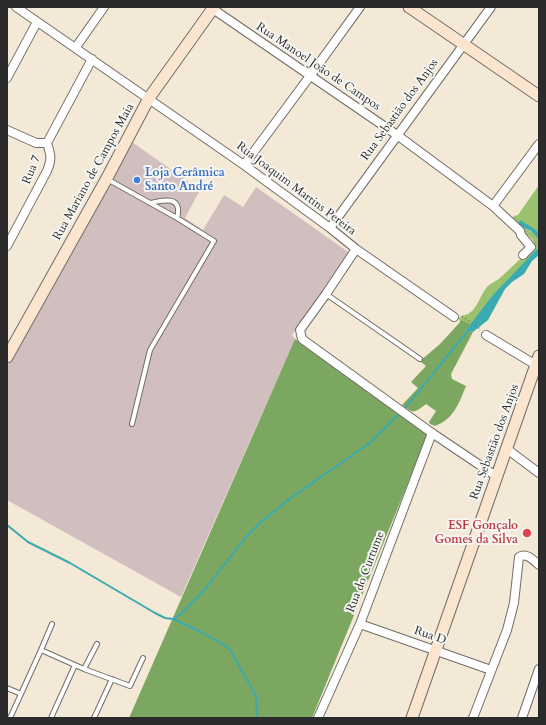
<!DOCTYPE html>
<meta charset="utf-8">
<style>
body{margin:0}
#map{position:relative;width:546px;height:725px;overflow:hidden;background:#f4e8d6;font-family:Cardo,serif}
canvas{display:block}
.frame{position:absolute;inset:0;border:8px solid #2b2b2b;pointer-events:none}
</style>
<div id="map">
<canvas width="546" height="725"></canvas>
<div class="frame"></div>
</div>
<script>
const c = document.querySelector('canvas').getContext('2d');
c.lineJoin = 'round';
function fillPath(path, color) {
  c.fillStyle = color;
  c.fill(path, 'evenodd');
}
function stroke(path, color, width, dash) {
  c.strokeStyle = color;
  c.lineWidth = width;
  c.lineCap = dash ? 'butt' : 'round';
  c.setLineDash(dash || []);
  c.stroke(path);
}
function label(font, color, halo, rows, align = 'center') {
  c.font = font + ' Cardo,serif';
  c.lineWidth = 4;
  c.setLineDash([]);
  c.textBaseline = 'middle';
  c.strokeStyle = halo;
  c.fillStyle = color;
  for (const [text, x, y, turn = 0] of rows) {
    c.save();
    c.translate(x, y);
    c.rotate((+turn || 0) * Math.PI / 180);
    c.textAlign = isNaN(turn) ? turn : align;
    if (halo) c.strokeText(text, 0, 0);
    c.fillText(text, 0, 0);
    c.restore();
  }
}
const industrial = new Path2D(`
 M 132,142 L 200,190 L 185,218 L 203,230 L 224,195 L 243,207 L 256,187 L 351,254 L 292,335 L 295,339 L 181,597 L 7,500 L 7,367 Z`);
const green = new Path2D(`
 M 539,185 L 539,233 L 536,230 L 518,225 C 524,228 535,232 538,238 C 540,241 539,246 539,249 L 536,250 L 471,324 L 462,320 L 460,323 L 459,318 L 462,316 C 478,313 478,297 488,286 C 491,283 497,281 501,277 C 512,267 522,257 534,247 L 533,240 L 512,219 L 514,216 L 518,215 Z`);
const forest = new Path2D(`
 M 462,320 L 471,324 L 466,330 L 473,332 L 451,374 L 452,379 L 466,386 C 459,403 454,419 435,426 L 430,424 L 429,422 L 436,411 L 426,404 C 414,413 414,414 402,405 L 418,388 L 411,382 L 426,366 L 420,361 L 440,344 Z
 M 295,339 L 428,434 L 312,718 L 129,718 Z`);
const water = new Path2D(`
 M 520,220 L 536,230 L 539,233 L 539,239 L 531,231 L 518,225 Z
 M 539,249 L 539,255 L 532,261 L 524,274 L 512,282 L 505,289 L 488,320 L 473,332 L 466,330 L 493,295 L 536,250 Z`);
const stream = new Path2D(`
 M 403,410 C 426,384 447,355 470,329
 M 7,525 L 28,542 L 70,563 L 155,613 L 165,618 L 173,619 L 182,613 L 205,589 L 246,537 L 262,521 L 288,500 L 371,442 L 400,413
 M 173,619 L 199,631 L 229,648 L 256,696 L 257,718`);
const path = new Path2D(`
 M 462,316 L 480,329 L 480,331`);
const lane = new Path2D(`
 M 107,179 L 177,218 L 214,241 L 150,350 L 132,424
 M 150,203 C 163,200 183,195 177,218
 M 326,294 L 420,359
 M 52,624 L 41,650 L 84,669 L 130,686 L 143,658
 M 84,669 L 97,644
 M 7,688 L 21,694
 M 10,718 L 41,650
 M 51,718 L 75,665
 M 94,718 L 112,679`);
const street = new Path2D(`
 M 16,7 L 244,165 L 330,228 L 356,249 L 326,294 L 300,330 L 302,339 L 432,433 L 496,476
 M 210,7 L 397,135 L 493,206 L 520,231 L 521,235 L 531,247 L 523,255
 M 76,47 L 104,7
 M 7,78 L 37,22
 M 7,130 L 36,143 L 47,143
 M 244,165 L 310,76 L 360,7
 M 493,206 L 539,144
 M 330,228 L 491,7
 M 7,246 L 47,171 C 52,159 51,155 47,143 L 92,59
 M 356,249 L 454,317
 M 486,335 L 536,365
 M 507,449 L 539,473
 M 360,624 L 491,670
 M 318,718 L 360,624 L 432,433
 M 473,718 L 507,630 L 514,603 L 519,557 C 526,552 533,560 539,565
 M 522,718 L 539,669`);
const secondary = new Path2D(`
 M 409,7 L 539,96
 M 7,357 L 107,178 L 149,98 L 214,7
 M 412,718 L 539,356`);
const markers = [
 [137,180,4,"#3f7fe0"],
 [527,533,5,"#e0444e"]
];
const streetNames = [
 ["Rua Manoel João de Campos",318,67,34],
 ["Rua Sebastião dos Anjos",400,110,-54],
 ["Rua 7",32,170,-68],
 ["Rua Mariano de Campos Maia",94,172,-61],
 ["Rua Joaquim Martins Pereira",296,189,37],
 ["Rua Sebastião dos Anjos",495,442,-70],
 ["Rua do Curtume",366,572,-69],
 ["Rua D",430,636,19]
];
const shopNames = [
 ["Loja Cerâmica",145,173],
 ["Santo André",145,187]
];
const healthNames = [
 ["ESF Gonçalo",518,526],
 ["Gomes da Silva",518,540]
];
fillPath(industrial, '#d1bfbf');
fillPath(green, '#9ac16d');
fillPath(forest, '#7ba760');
fillPath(water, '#39abb1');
stroke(stream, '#39abb1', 2);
stroke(lane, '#716d67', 6);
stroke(street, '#716d67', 10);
stroke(secondary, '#716d67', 13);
stroke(path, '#716d67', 1.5, [1, 3]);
stroke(lane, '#fff', 4);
stroke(street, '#fff', 8);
stroke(secondary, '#fce5cf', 11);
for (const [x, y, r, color] of markers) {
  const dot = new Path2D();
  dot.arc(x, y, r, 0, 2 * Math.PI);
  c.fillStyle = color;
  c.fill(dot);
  stroke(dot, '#f6f6f2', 1.5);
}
label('12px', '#2b2b2b', '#f6f6f2', streetNames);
label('bold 12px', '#366cbe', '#f6f6f2', shopNames, 'left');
label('bold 12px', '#be3a42', '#f6f6f2', healthNames, 'right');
</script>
